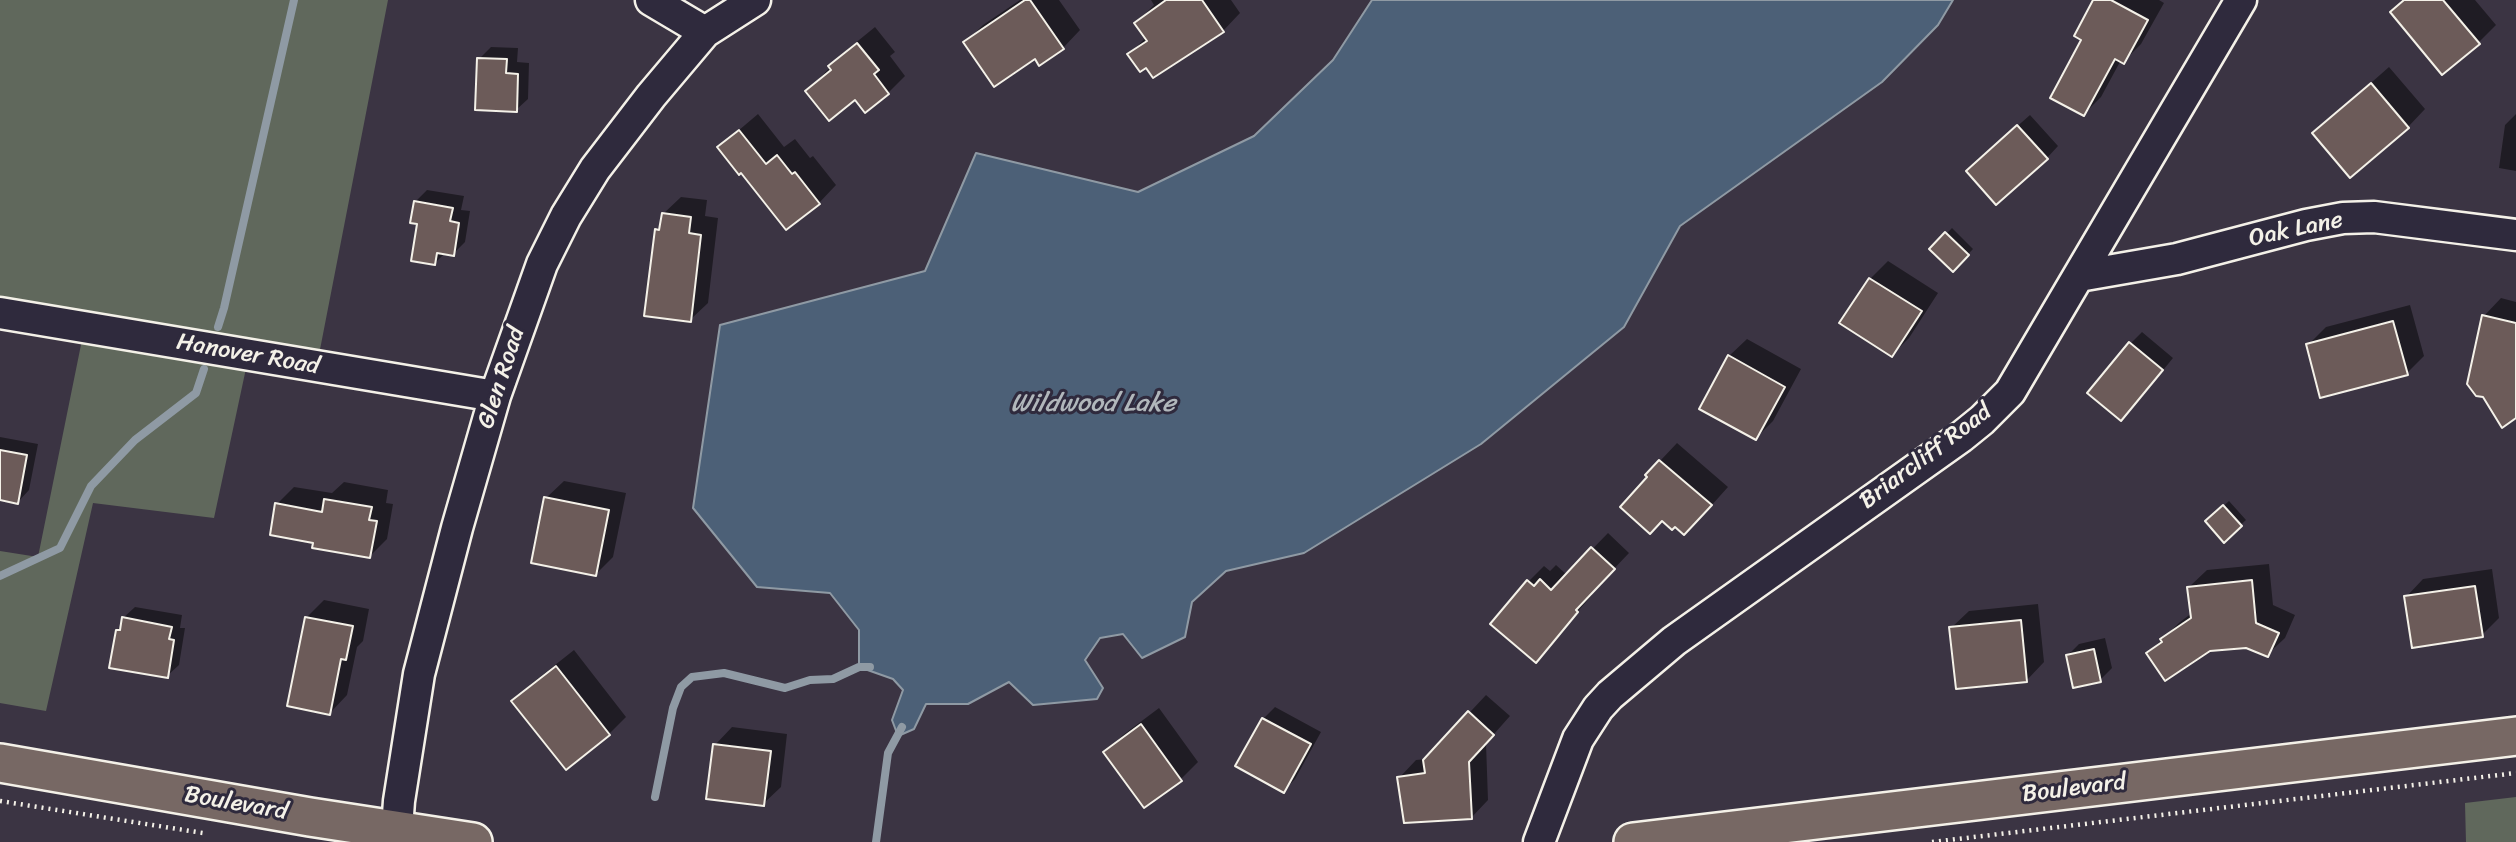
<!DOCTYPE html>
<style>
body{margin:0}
canvas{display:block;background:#3b3443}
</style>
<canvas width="2516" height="842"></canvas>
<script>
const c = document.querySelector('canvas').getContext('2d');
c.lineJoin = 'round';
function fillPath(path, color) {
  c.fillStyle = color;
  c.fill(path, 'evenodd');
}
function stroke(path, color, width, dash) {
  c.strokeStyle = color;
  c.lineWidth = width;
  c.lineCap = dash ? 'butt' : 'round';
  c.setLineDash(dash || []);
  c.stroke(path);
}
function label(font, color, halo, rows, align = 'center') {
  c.font = font + ' Sriracha,sans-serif';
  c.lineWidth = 6;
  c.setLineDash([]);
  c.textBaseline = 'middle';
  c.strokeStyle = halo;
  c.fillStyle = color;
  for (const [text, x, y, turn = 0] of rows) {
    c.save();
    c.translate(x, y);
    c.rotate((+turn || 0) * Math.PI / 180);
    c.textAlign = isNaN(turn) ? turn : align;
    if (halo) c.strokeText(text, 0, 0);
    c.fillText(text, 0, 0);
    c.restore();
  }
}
const green = new Path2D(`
 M 0,0 L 388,0 L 316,370 L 248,359 L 214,518 L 93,503 L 46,711 L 0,703 L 0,551 L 38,557 L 84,330 L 0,315 Z
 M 2516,797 L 2516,842 L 2466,842 L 2465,803 Z`);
const water = new Path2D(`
 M 1372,0 L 1953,0 L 1938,25 L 1882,82 L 1680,226 L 1624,327 L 1481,444 L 1304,553 L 1226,571 L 1192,602 L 1185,637 L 1142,658 L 1123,634 L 1100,638 L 1085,660 L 1103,688 L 1097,699 L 1033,705 L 1009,682 L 968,704 L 926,704 L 914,729 L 898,736 L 892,720 L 903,690 L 893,679 L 859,667 L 859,630 L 830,593 L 757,587 L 693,508 L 720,325 L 925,271 L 976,153 L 1138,192 L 1254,136 L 1333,60 Z`);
const shadow = new Path2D(`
 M 1020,0 L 1059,0 L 1080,30 L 1063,48 L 1035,56 L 965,43 L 983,25 Z
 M 1151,0 L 1231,0 L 1240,13 L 1223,31 L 1168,69 L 1167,67 L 1147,66 L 1130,54 L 1146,37 L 1136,23 L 1154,5 Z
 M 2095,0 L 2159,0 L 2164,3 L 2141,44 L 2124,61 L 2121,60 L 2101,97 L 2084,114 L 2084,39 Z
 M 2404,0 L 2475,0 L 2496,25 L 2478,43 L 2392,12 Z
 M 875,27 L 895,52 L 890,56 L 905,76 L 888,93 L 856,98 L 807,91 L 848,49 Z
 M 491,47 L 518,48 L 517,62 L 529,63 L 528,99 L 516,110 L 479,59 Z
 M 2389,67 L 2425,109 L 2408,127 L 2314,133 Z
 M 758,114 L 784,147 L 795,139 L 810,158 L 813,156 L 836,185 L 819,203 L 742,170 L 719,147 Z
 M 2516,114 L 2516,171 L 2499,168 L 2505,125 Z
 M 2030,115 L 2058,146 L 2047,158 L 1980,159 Z
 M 427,190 L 464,196 L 461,210 L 470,211 L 465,242 L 453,254 L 445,253 L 435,263 L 419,223 L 415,202 Z
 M 681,197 L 707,200 L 705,216 L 718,218 L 708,303 L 690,320 L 656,230 L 662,224 L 663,214 Z
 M 1952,228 L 1973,249 L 1953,270 L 1932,249 Z
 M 1888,261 L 1938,293 L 1909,338 L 1892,355 L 1842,323 L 1870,279 Z
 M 2501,298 L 2516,302 L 2516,416 L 2484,316 Z
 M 2410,305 L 2424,356 L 2407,373 L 2308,345 L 2326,327 Z
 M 2142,332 L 2173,358 L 2133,407 L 2130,344 Z
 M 1747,339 L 1801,369 L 1773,421 L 1756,438 L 1729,356 Z
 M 0,437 L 38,444 L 29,490 L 18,502 L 0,499 Z
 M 1677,443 L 1728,487 L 1702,516 L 1675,524 L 1663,520 L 1650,477 L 1660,461 Z
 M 564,481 L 626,493 L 613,557 L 596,574 L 546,498 Z
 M 344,482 L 388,490 L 386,503 L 393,504 L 387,539 L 370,556 L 315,542 L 277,504 L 294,487 L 332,493 Z
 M 2229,501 L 2246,520 L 2224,540 L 2207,521 Z
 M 1608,533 L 1629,553 L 1590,594 L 1592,595 L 1535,661 L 1528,582 L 1544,566 L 1550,571 L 1556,565 L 1567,575 Z
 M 2269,564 L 2273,605 L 2295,615 L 2285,638 L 2267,655 L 2246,646 L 2148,653 L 2180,622 L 2192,613 L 2189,587 L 2207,570 Z
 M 2492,569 L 2499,618 L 2482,635 L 2406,597 L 2423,579 Z
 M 324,600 L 369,609 L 363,641 L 357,647 L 347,695 L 330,713 L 306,618 Z
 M 2038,604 L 2044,662 L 2027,680 L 1951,628 L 1969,611 Z
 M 135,607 L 182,615 L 180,628 L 185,628 L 179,665 L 167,676 L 117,630 L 122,625 L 123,618 Z
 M 2105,638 L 2112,668 L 2100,680 L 2068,655 L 2079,644 Z
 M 574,650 L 626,717 L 609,734 L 514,701 L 531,684 Z
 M 1486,695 L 1510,716 L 1486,743 L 1488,800 L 1471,818 L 1399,778 L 1416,760 L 1426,759 Z
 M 1275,707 L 1321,732 L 1295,779 L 1284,791 L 1263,719 Z
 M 1159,708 L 1198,762 L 1181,779 L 1106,752 L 1123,735 Z
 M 732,727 L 787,734 L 781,787 L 763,804 L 715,745 Z`);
const stream = new Path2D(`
 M 218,327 L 224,308 L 294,0
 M 0,576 L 60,548 L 91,486 L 135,440 L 196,393 L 204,369
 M 655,797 L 673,708 L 681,687 L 692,677 L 724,673 L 785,688 L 810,680 L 833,679 L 859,667 L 870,667
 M 876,842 L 888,753 L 902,727`);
const building = new Path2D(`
 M 1025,0 L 1030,0 L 1064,49 L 1039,66 L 1035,59 L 994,87 L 963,42 Z
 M 1166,0 L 1202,0 L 1224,32 L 1153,78 L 1146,68 L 1140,72 L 1127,54 L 1147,41 L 1134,23 Z
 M 2093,0 L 2111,0 L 2148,20 L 2124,64 L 2115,59 L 2084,116 L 2050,98 L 2081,40 L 2074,36 Z
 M 2404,0 L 2443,0 L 2480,44 L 2442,75 L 2390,12 Z
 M 857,43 L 879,70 L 874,74 L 889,94 L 865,113 L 855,100 L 829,121 L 805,91 L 831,70 L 828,66 Z
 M 477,58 L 507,59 L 506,73 L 518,74 L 517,112 L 475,110 Z
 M 2371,83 L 2409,128 L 2350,178 L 2312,133 Z
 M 2017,125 L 2048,159 L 1996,205 L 1966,171 Z
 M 739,130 L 766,164 L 777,155 L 792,174 L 795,172 L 820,204 L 786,230 L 741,173 L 739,175 L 717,147 Z
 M 414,201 L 453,208 L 450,221 L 459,223 L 454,256 L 437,253 L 435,265 L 411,261 L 417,224 L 410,223 Z
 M 662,213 L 691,217 L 689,233 L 701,235 L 691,322 L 644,316 L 655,229 L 659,230 Z
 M 1945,232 L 1969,255 L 1953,272 L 1929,249 Z
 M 1869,278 L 1922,311 L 1892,357 L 1839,323 Z
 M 2482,315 L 2516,323 L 2516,418 L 2502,428 L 2483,397 L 2476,396 L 2467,384 Z
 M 2393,321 L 2408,375 L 2320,398 L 2306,344 Z
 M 2129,342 L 2163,370 L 2121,421 L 2087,393 Z
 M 1728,355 L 1785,387 L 1756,440 L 1699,409 Z
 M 0,450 L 27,455 L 18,504 L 0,500 Z
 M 1659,460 L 1712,505 L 1684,535 L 1675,527 L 1672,530 L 1662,521 L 1650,534 L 1620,507 L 1647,477 L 1645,475 Z
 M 544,497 L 609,510 L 596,576 L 531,563 Z
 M 324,499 L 372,507 L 369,520 L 377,521 L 370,558 L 312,548 L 313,543 L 270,535 L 275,503 L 322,512 Z
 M 2223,505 L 2242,526 L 2224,543 L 2205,521 Z
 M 1591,547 L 1615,569 L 1576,610 L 1578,612 L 1536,663 L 1490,624 L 1527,580 L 1534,586 L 1540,579 L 1551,590 Z
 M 2252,580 L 2256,623 L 2279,633 L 2268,657 L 2246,648 L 2210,651 L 2165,681 L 2146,653 L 2162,642 L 2160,639 L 2191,618 L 2187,587 Z
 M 2475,586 L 2483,637 L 2412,648 L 2404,596 Z
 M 122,617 L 172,627 L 169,639 L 174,640 L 168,678 L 109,668 L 116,630 L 120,630 Z
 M 305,617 L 353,626 L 346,660 L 341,659 L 330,715 L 287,706 Z
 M 2021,620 L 2027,682 L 1956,689 L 1949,627 Z
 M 2094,649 L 2101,682 L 2073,688 L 2066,655 Z
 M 556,666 L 610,735 L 566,770 L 511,701 Z
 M 1468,711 L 1494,735 L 1469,762 L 1472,819 L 1404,823 L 1397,777 L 1425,773 L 1423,760 Z
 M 1262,718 L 1311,744 L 1284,793 L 1235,766 Z
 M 1141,724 L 1182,781 L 1144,808 L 1103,752 Z
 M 713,744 L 771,751 L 764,806 L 706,799 Z`);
const path = new Path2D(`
 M 0,801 L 203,833
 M 1932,842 L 2516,773`);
const minor = new Path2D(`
 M 651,0 L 705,32
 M 2079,276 L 2177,259 L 2306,225 L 2343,218 L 2374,217 L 2516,235
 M 0,313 L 495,396
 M 396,842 L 399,801 L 419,674 L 457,528 L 495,396 L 542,264 L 566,216 L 595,169 L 651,96 L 705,32 L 755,0
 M 1539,842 L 1578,739 L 1598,708 L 1610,695 L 1674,641 L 1961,437 L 1982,420 L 2010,392 L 2241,0`);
const major = new Path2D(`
 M 0,763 L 310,817 L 473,842
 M 1633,842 L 2516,736`);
const streetNames = [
 ["Oak Lane",2296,230,-12],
 ["Hanover Road",248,355,10],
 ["Glen Road",502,378,-72],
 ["Briarcliff Road",1926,457,-37],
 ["Boulevard",2074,789,-7],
 ["Boulevard",236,804,10]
];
const waterNames = [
 ["Wildwood Lake",1093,404]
];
fillPath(green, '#60685c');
fillPath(water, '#4c6077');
stroke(water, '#8f9aa4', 2);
fillPath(shadow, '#0007');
stroke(stream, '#8f9aa4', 8);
fillPath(building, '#6c5b59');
stroke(building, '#f4f1e8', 2);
stroke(minor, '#f4f1e8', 35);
stroke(major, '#f4f1e8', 42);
stroke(path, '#f4f1e8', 4.5, [2, 5]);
stroke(minor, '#2f2a3d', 30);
stroke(major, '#776864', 37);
label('24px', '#f4f1e8', '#2f2a3d', streetNames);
label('italic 26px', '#b1b7bb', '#2f2a3d', waterNames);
</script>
